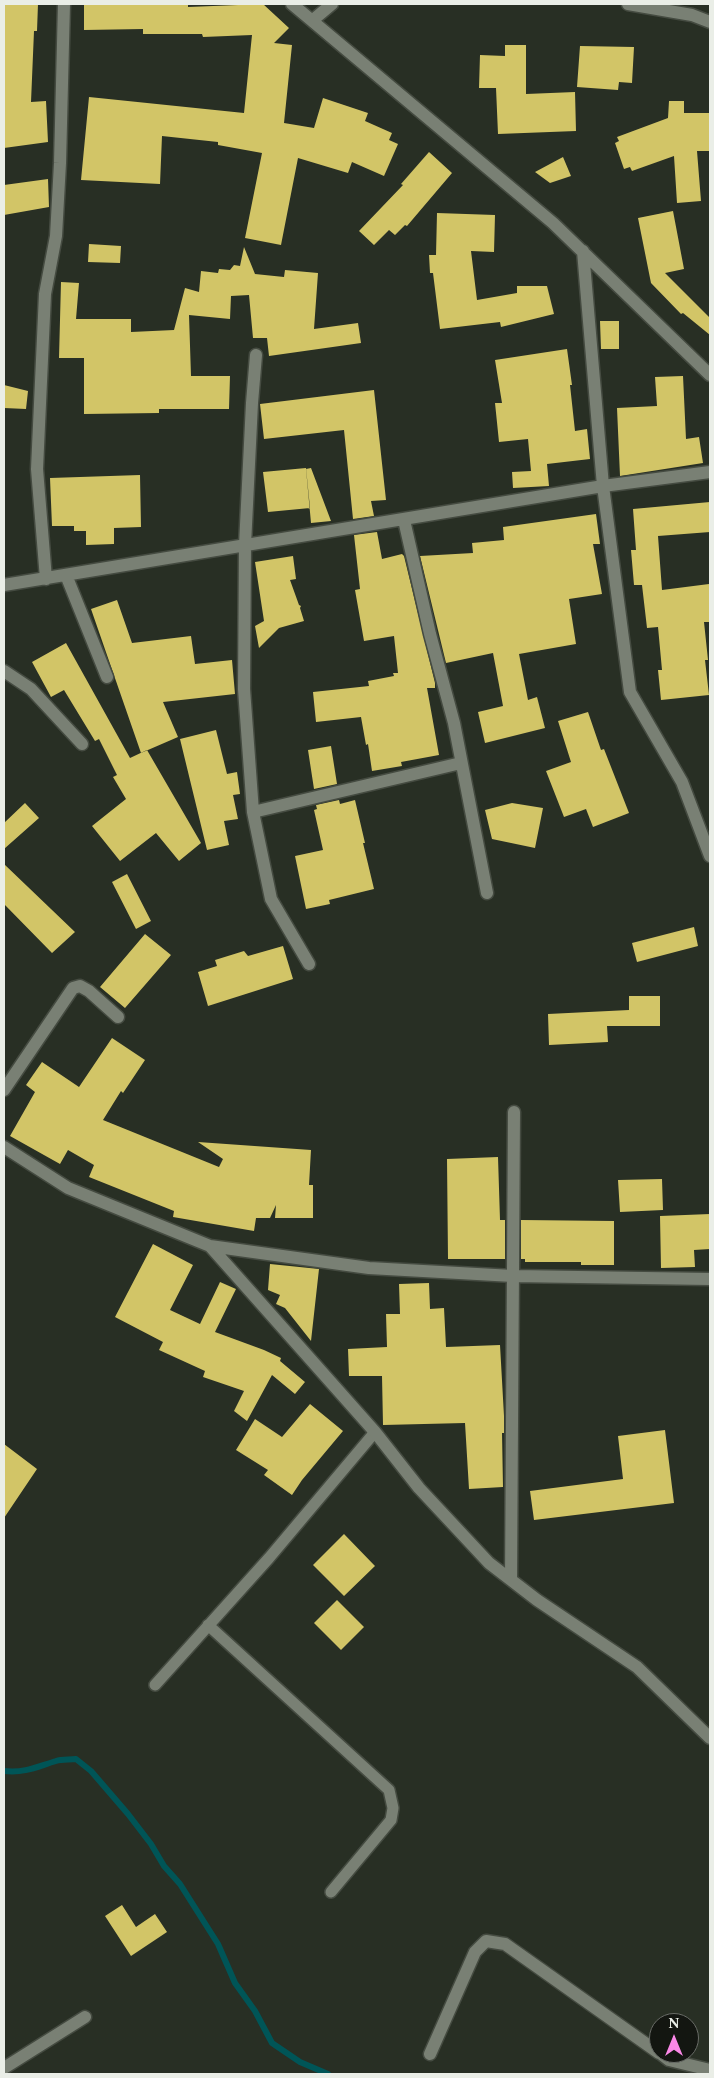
<!DOCTYPE html>
<style>
body{margin:0}
#map{position:relative;width:714px;height:2078px;overflow:hidden;background:#282f24;font-family:Spectral,serif}
canvas{display:block}
.frame{position:absolute;inset:0;border:5px solid #eaeee7;pointer-events:none}
.north{position:absolute;left:649px;top:2013px;width:50px;height:50px;box-sizing:border-box;background:#131611;border:1px solid #696c67;border-radius:50%;rotate:0deg;font-size:14px;font-weight:700;line-height:20px;text-align:center;color:#eaeee7}
.north::after{content:'';display:block;margin:auto;width:18px;height:22px;background:#fa87e6;clip-path:polygon(50% 0,100% 100%,50% 72%,0 100%)}
</style>
<div id="map">
<canvas width="714" height="2078"></canvas>
<div class="frame"></div>
<div class="north">N</div>
</div>
<script>
const c = document.querySelector('canvas').getContext('2d');
c.lineJoin = 'round';
function stroke(path, color, width, dash) {
  c.strokeStyle = color;
  c.lineWidth = width;
  c.lineCap = dash ? 'butt' : 'round';
  c.setLineDash(dash || []);
  c.stroke(path);
}
function fillPath(path, color) {
  c.fillStyle = color;
  c.fill(path, 'evenodd');
}
const stream = new Path2D(`
 M 4,1771 C 26,1773 36,1767 56,1761 C 62,1759 70,1760 76,1759 L 91,1771 L 128,1814 L 151,1844 L 164,1866 L 180,1884 L 218,1944 L 235,1983 L 255,2011 L 272,2043 L 300,2062 L 328,2074`);
const building = new Path2D(`
 M 4,4 L 38,4 L 37,31 L 34,31 L 31,102 L 46,101 L 48,142 L 4,148 Z
 M 84,4 L 188,4 L 188,7 L 263,4 L 289,28 L 274,43 L 292,45 L 284,123 L 314,128 L 323,98 L 368,113 L 365,121 L 392,133 L 389,140 L 398,144 L 384,176 L 352,162 L 348,173 L 298,158 L 281,245 L 245,238 L 262,153 L 218,145 L 218,142 L 162,136 L 160,184 L 81,180 L 89,97 L 244,113 L 252,35 L 203,37 L 202,34 L 143,34 L 143,29 L 84,30 Z
 M 505,45 L 526,45 L 526,94 L 575,92 L 576,131 L 498,134 L 496,88 L 479,88 L 480,55 L 505,56 Z
 M 580,46 L 634,47 L 632,83 L 619,82 L 618,90 L 577,87 Z
 M 669,101 L 684,101 L 684,113 L 710,113 L 710,151 L 697,151 L 701,201 L 677,203 L 674,156 L 632,171 L 630,167 L 624,169 L 615,143 L 619,141 L 617,137 L 668,118 Z
 M 429,152 L 452,173 L 407,226 L 405,225 L 395,235 L 389,230 L 374,245 L 359,231 L 403,185 L 401,184 Z
 M 563,157 L 571,176 L 550,183 L 535,172 Z
 M 48,179 L 49,207 L 4,215 L 4,185 Z
 M 673,211 L 684,269 L 665,273 L 710,318 L 710,335 L 683,313 L 681,314 L 651,283 L 638,218 Z
 M 437,213 L 495,215 L 494,252 L 471,251 L 477,300 L 517,293 L 517,286 L 547,286 L 554,314 L 501,327 L 500,322 L 440,329 L 433,273 L 430,273 L 429,255 L 436,255 Z
 M 89,244 L 121,246 L 120,263 L 88,262 Z
 M 244,247 L 255,274 L 284,277 L 285,270 L 318,273 L 314,329 L 358,323 L 361,343 L 269,356 L 267,338 L 253,338 L 249,295 L 231,296 L 230,319 L 189,315 L 191,376 L 230,376 L 229,409 L 159,409 L 159,413 L 84,414 L 84,358 L 59,358 L 61,282 L 79,283 L 76,319 L 131,319 L 131,332 L 174,330 L 185,288 L 199,292 L 201,271 L 218,273 L 219,269 L 230,270 L 234,265 L 240,266 Z
 M 600,321 L 619,321 L 619,349 L 601,349 Z
 M 567,349 L 572,385 L 570,385 L 575,431 L 587,429 L 590,459 L 547,464 L 549,486 L 513,488 L 512,472 L 531,471 L 528,439 L 499,442 L 495,403 L 502,403 L 495,360 Z
 M 683,376 L 686,439 L 699,437 L 703,463 L 620,476 L 617,408 L 657,406 L 655,377 Z
 M 4,385 L 28,391 L 26,409 L 4,408 Z
 M 374,390 L 386,500 L 371,501 L 374,516 L 353,519 L 344,430 L 264,439 L 260,404 Z
 M 306,468 L 310,508 L 268,512 L 263,472 Z
 M 311,468 L 331,521 L 311,523 L 306,469 Z
 M 140,475 L 141,527 L 114,528 L 114,544 L 86,545 L 86,531 L 74,531 L 74,526 L 52,526 L 50,478 Z
 M 710,502 L 710,532 L 658,536 L 662,590 L 709,584 L 710,622 L 704,622 L 708,660 L 705,660 L 709,695 L 661,700 L 658,670 L 662,670 L 658,627 L 647,628 L 642,585 L 634,585 L 631,550 L 636,550 L 633,509 Z
 M 596,514 L 600,544 L 593,544 L 602,594 L 569,599 L 576,644 L 519,654 L 528,700 L 537,697 L 545,728 L 485,743 L 478,712 L 503,706 L 493,653 L 446,663 L 420,556 L 473,553 L 472,543 L 504,540 L 503,527 Z
 M 377,532 L 382,559 L 402,554 L 404,556 L 435,683 L 435,688 L 427,688 L 439,755 L 401,762 L 402,766 L 372,771 L 368,744 L 366,745 L 361,717 L 316,722 L 313,692 L 369,686 L 368,681 L 394,676 L 393,673 L 398,673 L 394,636 L 364,641 L 355,590 L 360,589 L 354,535 Z
 M 293,556 L 296,579 L 290,580 L 299,605 L 301,606 L 300,608 L 304,621 L 279,628 L 259,648 L 255,626 L 264,621 L 255,562 Z
 M 117,600 L 132,643 L 191,636 L 195,664 L 232,660 L 235,694 L 163,702 L 178,737 L 141,753 L 91,609 Z
 M 66,643 L 130,758 L 147,750 L 201,843 L 179,861 L 156,833 L 120,861 L 92,826 L 126,799 L 113,777 L 117,775 L 99,739 L 95,741 L 64,690 L 51,697 L 32,662 Z
 M 588,712 L 601,750 L 604,749 L 629,813 L 593,827 L 586,809 L 564,817 L 546,771 L 571,762 L 558,721 Z
 M 216,730 L 227,774 L 237,772 L 240,794 L 233,795 L 238,819 L 224,821 L 229,845 L 207,850 L 180,739 Z
 M 331,746 L 337,784 L 314,789 L 308,750 Z
 M 339,800 L 340,804 L 355,800 L 365,843 L 363,843 L 374,889 L 329,900 L 330,904 L 306,909 L 295,856 L 323,850 L 314,810 L 317,809 L 316,805 Z
 M 25,803 L 39,818 L 4,849 L 4,823 Z
 M 512,803 L 543,808 L 535,848 L 492,839 L 485,810 Z
 M 4,864 L 75,932 L 52,953 L 4,904 Z
 M 127,874 L 151,921 L 136,929 L 112,882 Z
 M 694,927 L 698,946 L 637,962 L 632,943 Z
 M 145,934 L 171,955 L 125,1008 L 100,987 Z
 M 283,946 L 293,979 L 208,1006 L 198,972 L 217,966 L 215,960 L 244,951 L 248,956 Z
 M 629,996 L 660,996 L 660,1026 L 607,1026 L 608,1042 L 549,1045 L 548,1014 L 629,1010 Z
 M 112,1038 L 145,1060 L 123,1093 L 121,1091 L 103,1120 L 219,1167 L 223,1159 L 198,1142 L 311,1150 L 309,1185 L 313,1185 L 313,1218 L 275,1218 L 276,1205 L 270,1218 L 256,1218 L 254,1231 L 173,1217 L 174,1211 L 89,1177 L 94,1165 L 68,1150 L 60,1164 L 10,1136 L 35,1092 L 26,1085 L 42,1062 L 79,1087 Z
 M 498,1157 L 500,1220 L 505,1220 L 505,1259 L 448,1259 L 447,1159 Z
 M 662,1179 L 663,1210 L 620,1212 L 618,1180 Z
 M 710,1214 L 710,1249 L 694,1250 L 695,1267 L 661,1268 L 660,1216 Z
 M 521,1220 L 614,1221 L 614,1265 L 581,1265 L 581,1262 L 525,1262 L 525,1259 L 521,1259 Z
 M 153,1244 L 193,1265 L 170,1310 L 200,1324 L 220,1282 L 236,1289 L 215,1332 L 264,1350 L 281,1358 L 280,1361 L 305,1382 L 295,1394 L 272,1375 L 247,1421 L 234,1411 L 244,1391 L 203,1377 L 205,1371 L 159,1350 L 163,1342 L 115,1317 Z
 M 270,1264 L 319,1269 L 311,1341 L 285,1308 L 276,1304 L 280,1295 L 268,1290 Z
 M 429,1283 L 430,1309 L 444,1308 L 446,1347 L 500,1345 L 504,1416 L 504,1433 L 502,1433 L 503,1487 L 469,1489 L 465,1423 L 383,1425 L 382,1376 L 349,1376 L 348,1349 L 387,1347 L 386,1314 L 400,1314 L 399,1284 Z
 M 310,1404 L 343,1431 L 302,1480 L 292,1495 L 264,1475 L 268,1470 L 236,1450 L 255,1419 L 282,1437 Z
 M 665,1430 L 674,1503 L 534,1520 L 530,1491 L 623,1479 L 618,1436 Z
 M 4,1444 L 37,1469 L 4,1518 Z
 M 344,1534 L 375,1566 L 344,1596 L 313,1565 Z
 M 337,1600 L 364,1627 L 341,1650 L 314,1623 Z
 M 122,1905 L 136,1927 L 155,1914 L 167,1932 L 131,1956 L 105,1916 Z`);
const service = new Path2D(`
 M 208,1625 L 389,1790 L 393,1808 L 391,1820 L 331,1892
 M 155,1685 L 269,1558 L 375,1432`);
const minor = new Path2D(`
 M 292,4 L 553,223 L 710,375
 M 628,4 L 692,15 L 710,22
 M 313,20 L 332,4
 M 583,251 L 603,486 L 630,692 L 682,782 L 710,856
 M 256,355 L 252,403 L 245,545 L 244,689 L 253,812 L 271,899 L 309,964
 M 404,520 L 430,634 L 454,723 L 487,893
 M 66,575 L 107,677
 M 46,579 L 37,469 L 45,294 L 56,236 L 60,163 L 64,4
 M 4,585 L 603,486 L 710,472
 M 4,671 L 31,689 L 82,744
 M 253,812 L 461,763
 M 4,1090 L 73,988 L 80,986 L 89,991 L 118,1017
 M 4,1147 L 68,1188 L 210,1246 L 369,1268 L 513,1276 L 710,1279
 M 210,1246 L 375,1432 L 419,1488 L 489,1563 L 537,1600 L 637,1667 L 710,1738
 M 511,1580 L 514,1112
 M 660,2053 L 669,2060 L 710,2070
 M 430,2054 L 475,1952 L 486,1941 L 505,1944 L 659,2053
 M 4,2068 L 85,2017`);
stroke(stream, '#005557', 6);
fillPath(building, '#d2c567');
stroke(service, '#454b41', 14);
stroke(minor, '#454b41', 15);
stroke(service, '#798074', 11);
stroke(minor, '#798074', 12);
</script>
